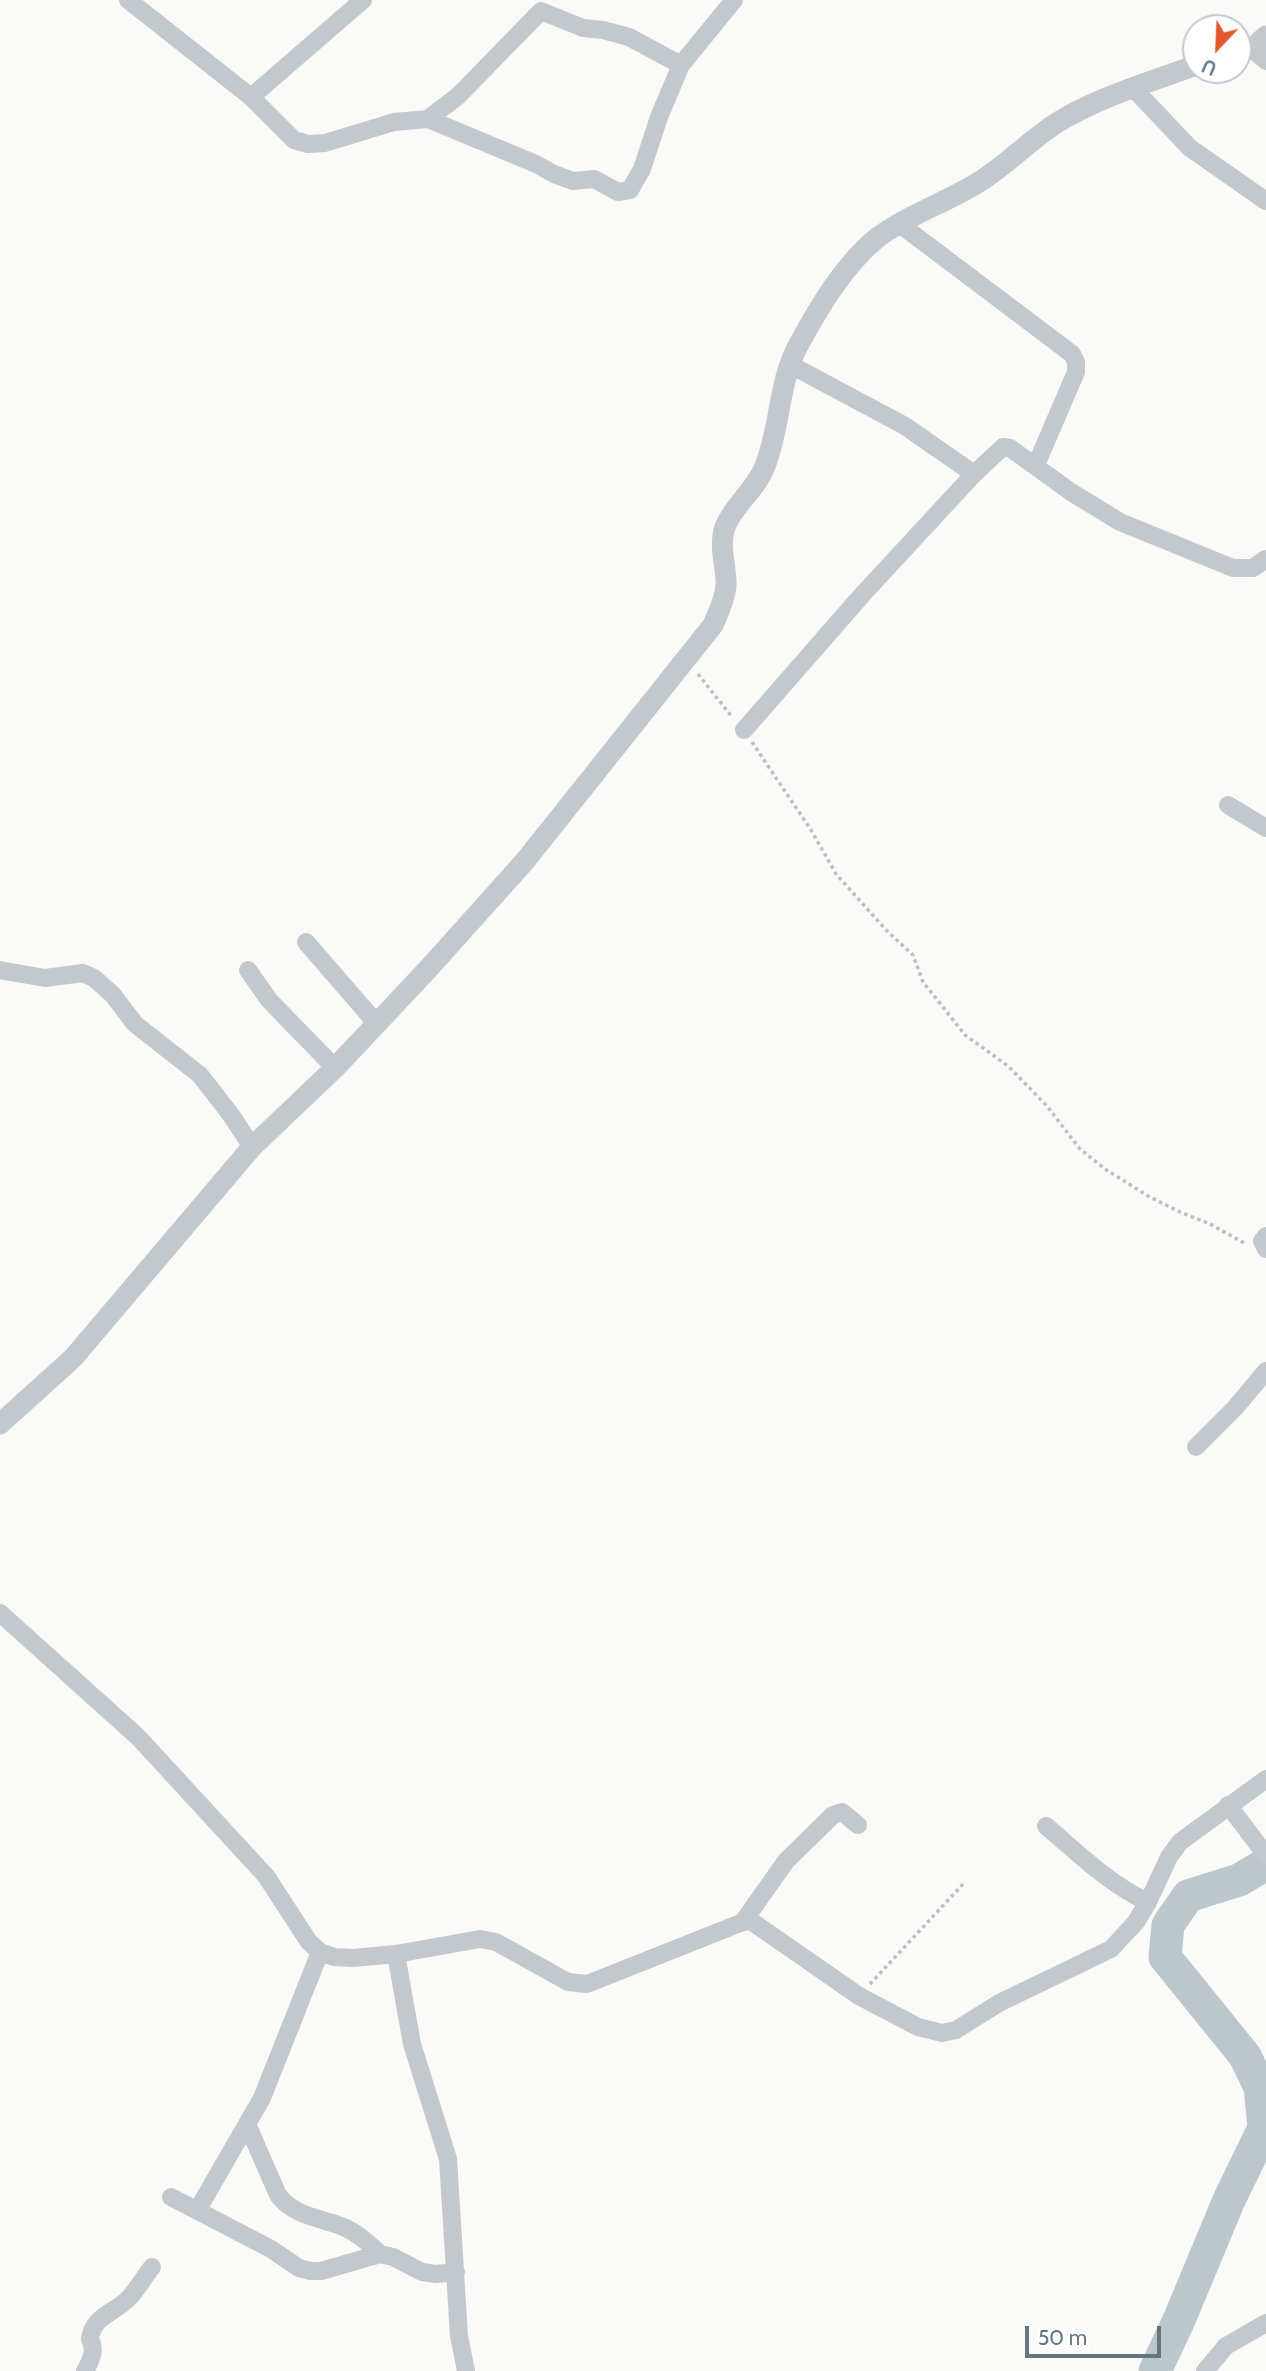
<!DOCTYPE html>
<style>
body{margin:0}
#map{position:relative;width:1266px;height:2371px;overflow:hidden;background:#fafaf8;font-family:Cabin,sans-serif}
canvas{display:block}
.north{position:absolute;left:1182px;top:14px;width:70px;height:70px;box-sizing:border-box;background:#fff;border:2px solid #c1c8cd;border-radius:50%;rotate:203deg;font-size:19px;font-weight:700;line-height:28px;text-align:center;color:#657683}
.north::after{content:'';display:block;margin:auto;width:24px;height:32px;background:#e4572e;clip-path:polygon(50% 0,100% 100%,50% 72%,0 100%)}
.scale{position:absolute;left:1025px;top:2326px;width:136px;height:32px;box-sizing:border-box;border:4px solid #657683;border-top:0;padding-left:9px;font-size:21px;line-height:24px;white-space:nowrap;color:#657683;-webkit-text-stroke:5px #fff;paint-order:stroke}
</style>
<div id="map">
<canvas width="1266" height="2371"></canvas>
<div class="north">U</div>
<div class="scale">50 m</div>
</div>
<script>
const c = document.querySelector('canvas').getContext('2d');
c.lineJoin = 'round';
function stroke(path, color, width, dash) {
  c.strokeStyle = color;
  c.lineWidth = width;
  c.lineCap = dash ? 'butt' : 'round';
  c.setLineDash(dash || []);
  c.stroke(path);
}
const river = new Path2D(`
 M 1155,2371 L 1179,2320 L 1229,2200 L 1264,2128 L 1260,2087 L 1245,2056 L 1165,1957 L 1168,1925 L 1188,1896 L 1239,1880 L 1266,1864`);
const path = new Path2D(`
 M 698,674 L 732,717
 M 752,742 L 811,830 L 836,874 L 887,931 L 913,955 L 923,982 L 965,1035 L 1008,1066 L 1047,1106 L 1080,1149 L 1105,1169 L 1148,1196 L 1180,1212 L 1210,1224 L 1246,1244
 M 870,1984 L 964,1883`);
const minor = new Path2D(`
 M 128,0 L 251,97 L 294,140 L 308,144 L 325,143 L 394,122 L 428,119 L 536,164 L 554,174 L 573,181 L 594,179 L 618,192 L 630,190 L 642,169 L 659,117 L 681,65 L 734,0
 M 1252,49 L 1266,61
 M 1134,89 L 1190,148 L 1266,201
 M 251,97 L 363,0
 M 428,119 L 458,96 L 541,11 L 583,28 L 603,30 L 629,37 L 681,65
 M 901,225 L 1072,354 L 1076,362 L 1076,372 L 1036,465
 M 789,364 L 905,426 L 974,474 L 1003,447 L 1010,448 L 1071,492 L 1120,522 L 1233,568 L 1253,568 L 1266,559
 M 744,730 L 862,595 L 974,474
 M 1228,805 L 1266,828
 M 306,942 L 377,1024
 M 0,970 L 45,978 L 83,973 L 94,978 L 113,995 L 135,1024 L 200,1075 L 231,1115 L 252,1147
 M 248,970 L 269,1000 L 335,1068
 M 1266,1236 L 1262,1241 L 1266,1249
 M 1196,1447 L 1235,1408 L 1266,1371
 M 0,1613 L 138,1737 L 266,1876 L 309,1942 L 320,1952 L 334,1957 L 353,1958 L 396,1954 L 480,1939 L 496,1942 L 568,1982 L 587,1984 L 743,1922 L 751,1921 L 859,1996 L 918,2027 L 942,2033 L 956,2030 L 999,2003 L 1111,1949 L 1136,1922 L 1148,1902 L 1169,1857 L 1180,1842 L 1266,1779
 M 1228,1805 L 1266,1855
 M 1046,1826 C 1078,1853 1110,1885 1148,1902
 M 743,1922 L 786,1861 L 833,1815 L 842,1812 L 858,1825
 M 396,1954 L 412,2044 L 448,2159 L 459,2336 L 466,2371
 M 247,2124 L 278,2195 C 294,2216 317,2217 341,2226 C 357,2232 368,2243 380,2254
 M 171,2197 L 271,2249 L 299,2268 L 310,2271 L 321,2271 L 380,2254 L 393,2257 L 422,2272 L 436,2274 L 456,2272
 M 198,2209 L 262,2098 L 320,1952
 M 85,2371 C 91,2360 96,2351 90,2339 C 93,2316 114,2313 128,2299 C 137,2290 144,2277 152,2267
 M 1205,2371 L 1226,2346 L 1266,2323`);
const tertiary = new Path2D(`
 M 1238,51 L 1252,49 L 1266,36
 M 0,1424 L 73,1358 L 252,1147 L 335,1068 L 429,968 L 525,861 L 713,625 C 719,611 727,595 726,580 C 725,562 719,545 725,527 C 733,506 757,488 765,466 C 781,426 778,382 799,344 C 819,307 844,265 877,238 C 908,215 947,202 979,182 C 1006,165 1028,142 1055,124 C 1097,97 1149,83 1196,65`);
stroke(river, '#bbc7cb', 33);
stroke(path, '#bbbfc2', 3.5, [3.5, 3.5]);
stroke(minor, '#c3c8cc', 18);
stroke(tertiary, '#c3c8cc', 21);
</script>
